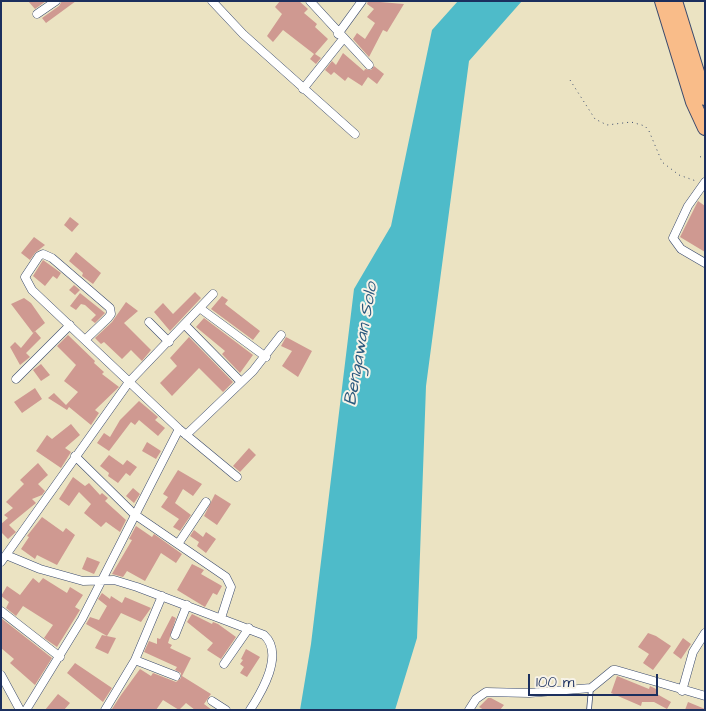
<!DOCTYPE html>
<style>
body{margin:0}
#map{position:relative;width:706px;height:711px;overflow:hidden;background:#ebe3c2;font-family:"Architects Daughter",sans-serif}
canvas{display:block}
.frame{position:absolute;inset:0;border:2px solid #1b2f5e;pointer-events:none}
.scale{position:absolute;left:528px;top:674px;width:130px;height:22px;box-sizing:border-box;border:2px solid #1b2f5e;border-top:0;padding-left:6px;font-size:15px;line-height:18px;white-space:nowrap;color:#1b2f5e;-webkit-text-stroke:4px #f7f3e8;paint-order:stroke}
</style>
<div id="map">
<canvas width="706" height="711"></canvas>
<div class="frame"></div>
<div class="scale">100 m</div>
</div>
<script>
const c = document.querySelector('canvas').getContext('2d');
c.lineJoin = 'round';
function fillPath(path, color) {
  c.fillStyle = color;
  c.fill(path, 'evenodd');
}
function stroke(path, color, width, dash) {
  c.strokeStyle = color;
  c.lineWidth = width;
  c.lineCap = dash ? 'butt' : 'round';
  c.setLineDash(dash || []);
  c.stroke(path);
}
function label(font, color, halo, rows, align = 'center') {
  c.font = font + ' "Architects Daughter",sans-serif';
  c.lineWidth = 4;
  c.setLineDash([]);
  c.textBaseline = 'middle';
  c.strokeStyle = halo;
  c.fillStyle = color;
  for (const [text, x, y, turn = 0] of rows) {
    c.save();
    c.translate(x, y);
    c.rotate((+turn || 0) * Math.PI / 180);
    c.textAlign = isNaN(turn) ? turn : align;
    if (halo) c.strokeText(text, 0, 0);
    c.fillText(text, 0, 0);
    c.restore();
  }
}
const water = new Path2D(`
 M 458,1 L 522,1 L 469,61 L 426,386 L 417,638 L 395,710 L 300,710 L 311,644 L 354,289 L 391,226 L 432,30 Z`);
const building = new Path2D(`
 M 28,1 L 46,1 L 35,9 Z
 M 62,1 L 76,1 L 46,23 L 42,18 L 59,6 Z
 M 280,1 L 299,1 L 308,9 L 304,13 L 317,24 L 315,27 L 328,39 L 315,54 L 321,58 L 316,64 L 310,59 L 314,54 L 283,30 L 273,42 L 267,36 L 282,14 L 275,7 Z
 M 368,1 L 404,4 L 387,32 L 383,30 L 369,57 L 353,39 L 357,33 L 365,39 L 375,23 L 367,17 L 374,9 L 367,4 Z
 M 343,53 L 364,71 L 365,69 L 371,70 L 374,66 L 384,74 L 377,84 L 368,77 L 362,86 L 348,77 L 345,81 L 334,72 L 331,75 L 325,70 L 332,61 L 336,65 Z
 M 698,201 L 705,206 L 705,252 L 680,237 Z
 M 70,217 L 79,224 L 72,232 L 64,225 Z
 M 34,237 L 45,245 L 35,253 L 30,260 L 21,253 Z
 M 76,252 L 101,273 L 93,284 L 82,276 L 83,273 L 69,261 Z
 M 43,260 L 61,273 L 57,279 L 53,276 L 45,286 L 33,276 Z
 M 74,285 L 80,290 L 75,295 L 69,290 Z
 M 195,292 L 201,298 L 170,331 L 154,312 L 163,303 L 173,314 Z
 M 80,293 L 105,313 L 95,323 L 91,320 L 96,315 L 85,305 L 81,304 L 76,310 L 70,306 Z
 M 222,296 L 228,300 L 225,304 L 260,331 L 253,340 L 211,309 Z
 M 24,298 L 31,303 L 45,323 L 33,333 L 11,304 Z
 M 126,302 L 138,311 L 124,323 L 151,350 L 142,361 L 131,350 L 122,359 L 104,342 L 101,344 L 95,338 L 112,322 Z
 M 204,318 L 253,355 L 240,373 L 222,354 L 225,351 L 196,327 Z
 M 35,331 L 41,338 L 26,353 L 30,357 L 20,365 L 10,347 L 15,342 L 21,348 Z
 M 68,335 L 95,361 L 94,363 L 104,372 L 102,374 L 119,387 L 95,410 L 99,413 L 91,425 L 69,407 L 67,410 L 48,398 L 54,393 L 66,405 L 78,392 L 64,381 L 76,365 L 57,346 Z
 M 189,337 L 233,382 L 223,392 L 199,368 L 172,396 L 160,383 L 177,366 L 170,358 Z
 M 286,337 L 312,351 L 298,377 L 282,366 L 292,351 L 281,346 Z
 M 41,364 L 50,375 L 41,381 L 33,370 Z
 M 35,388 L 42,399 L 22,413 L 14,402 Z
 M 139,401 L 158,417 L 155,420 L 165,428 L 158,436 L 139,420 L 135,425 L 131,422 L 109,451 L 97,443 L 104,433 L 110,437 L 120,420 Z
 M 71,424 L 80,435 L 65,448 L 71,452 L 61,468 L 36,451 L 47,435 L 52,439 Z
 M 147,442 L 161,451 L 156,459 L 142,451 Z
 M 249,448 L 256,455 L 240,472 L 233,466 Z
 M 109,455 L 123,465 L 127,460 L 137,467 L 130,476 L 126,473 L 118,483 L 108,476 L 109,473 L 100,466 Z
 M 38,463 L 48,475 L 38,484 L 45,491 L 42,495 L 32,499 L 36,503 L 9,525 L 16,532 L 8,539 L 1,532 L 1,524 L 8,518 L 4,515 L 13,508 L 6,502 L 24,484 L 20,480 Z
 M 178,470 L 202,484 L 193,496 L 183,489 L 175,503 L 191,515 L 180,531 L 173,527 L 179,519 L 161,507 L 168,497 L 163,494 Z
 M 73,477 L 85,486 L 89,483 L 100,495 L 102,493 L 108,498 L 105,501 L 126,520 L 120,532 L 106,522 L 101,527 L 84,513 L 91,504 L 79,492 L 69,506 L 59,499 Z
 M 133,488 L 140,494 L 134,503 L 126,496 Z
 M 215,494 L 231,504 L 217,525 L 204,516 Z
 M 42,517 L 63,532 L 66,528 L 75,535 L 57,565 L 37,555 L 35,559 L 21,549 L 29,537 L 27,536 Z
 M 136,526 L 152,537 L 154,534 L 182,554 L 176,563 L 161,553 L 145,581 L 127,571 L 123,577 L 112,574 L 132,540 L 129,539 Z
 M 194,530 L 203,537 L 206,532 L 216,539 L 206,553 L 197,546 L 199,542 L 190,536 Z
 M 87,557 L 100,562 L 94,574 L 82,569 Z
 M 192,564 L 204,570 L 201,574 L 222,586 L 217,595 L 213,593 L 205,607 L 177,590 Z
 M 33,578 L 39,583 L 43,578 L 67,593 L 70,587 L 83,595 L 75,607 L 80,610 L 57,647 L 44,638 L 53,625 L 23,606 L 16,616 L 6,608 L 9,602 L 1,596 L 7,586 L 20,595 Z
 M 102,593 L 110,599 L 111,596 L 122,603 L 125,597 L 151,608 L 141,622 L 121,613 L 107,636 L 86,624 L 90,617 L 99,620 L 107,606 L 98,599 Z
 M 192,614 L 212,624 L 213,622 L 218,624 L 236,637 L 221,659 L 207,650 L 213,643 L 187,622 Z
 M 172,616 L 176,618 L 168,643 L 172,645 L 170,648 L 191,658 L 182,676 L 211,694 L 204,704 L 212,710 L 195,710 L 186,703 L 179,710 L 163,700 L 156,710 L 114,710 L 112,709 L 121,695 L 140,669 L 151,676 L 153,673 L 176,682 L 181,678 L 181,673 L 175,670 L 177,667 L 144,652 L 149,641 L 157,644 L 157,638 L 160,639 Z
 M 1,618 L 52,658 L 35,685 L 10,663 L 14,659 L 1,648 Z
 M 648,633 L 656,636 L 671,646 L 653,670 L 643,663 L 649,654 L 638,647 Z
 M 102,635 L 116,638 L 108,654 L 95,648 Z
 M 683,638 L 691,644 L 681,659 L 673,653 Z
 M 246,649 L 260,657 L 247,677 L 240,673 L 244,667 L 240,664 L 243,660 L 241,659 Z
 M 75,663 L 112,688 L 103,702 L 67,673 Z
 M 617,676 L 649,689 L 650,686 L 658,690 L 657,694 L 671,702 L 667,709 L 654,702 L 642,702 L 641,706 L 611,693 Z
 M 58,694 L 70,703 L 64,710 L 45,710 Z
 M 488,698 L 491,698 L 504,705 L 500,710 L 484,710 L 479,707 Z
 M 688,702 L 705,709 L 705,710 L 685,710 Z`);
const path = new Path2D(`
 M 570,80 L 595,119 L 607,125 L 631,122 L 645,126 L 649,131 L 662,162 L 679,175 L 696,181
 M 700,157 L 705,155`);
const service = new Path2D(`
 M 589,710 L 591,688`);
const minor = new Path2D(`
 M 212,1 L 243,34 L 355,134
 M 310,1 L 369,65
 M 37,14 L 56,1
 M 338,34 L 362,1
 M 303,89 L 343,39
 M 705,182 L 688,206 L 673,238 L 681,249 L 705,263
 M 201,309 L 266,357
 M 149,322 L 169,342
 M 185,325 L 241,382
 M 86,339 L 108,318 L 111,314 L 110,308 L 52,258 L 43,254 L 39,256 L 25,277 L 32,290 L 179,429 L 237,477
 M 16,379 L 70,325
 M 186,435 L 253,371 L 281,335
 M 75,456 L 134,514 L 226,577 L 231,587 L 221,618
 M 178,544 L 206,502
 M 6,555 L 40,569 L 83,581 L 114,580 L 137,587 L 264,635 C 285,654 261,693 250,710
 M 1,562 L 129,382 L 213,294
 M 1,611 L 60,657
 M 175,635 L 187,605
 M 135,660 L 176,676
 M 224,664 L 249,628
 M 1,675 L 20,710
 M 682,691 L 693,652 L 705,633
 M 212,701 L 226,710
 M 26,710 L 82,619 L 179,429
 M 105,710 L 135,660 L 162,596
 M 469,710 L 476,699 L 486,692 L 529,693 L 591,688 L 613,670 L 616,670 L 705,696`);
const trunk = new Path2D(`
 M 662,1 L 693,102 L 705,128
 M 675,1 L 705,98`);
const waterNames = [
 ["Bengawan Solo",362,344,-80]
];
fillPath(water, '#4ebbc9');
fillPath(building, '#cf9991');
stroke(service, '#3a4a6d', 5.5);
stroke(minor, '#3a4a6d', 9);
stroke(trunk, '#3a4a6d', 16);
stroke(path, '#3a4a6d', 1, [1, 4]);
stroke(service, '#fff', 4);
stroke(minor, '#fff', 8);
stroke(trunk, '#f9bc89', 14);
label('italic 18px', '#2a597e', '#f7f3e8', waterNames);
</script>
